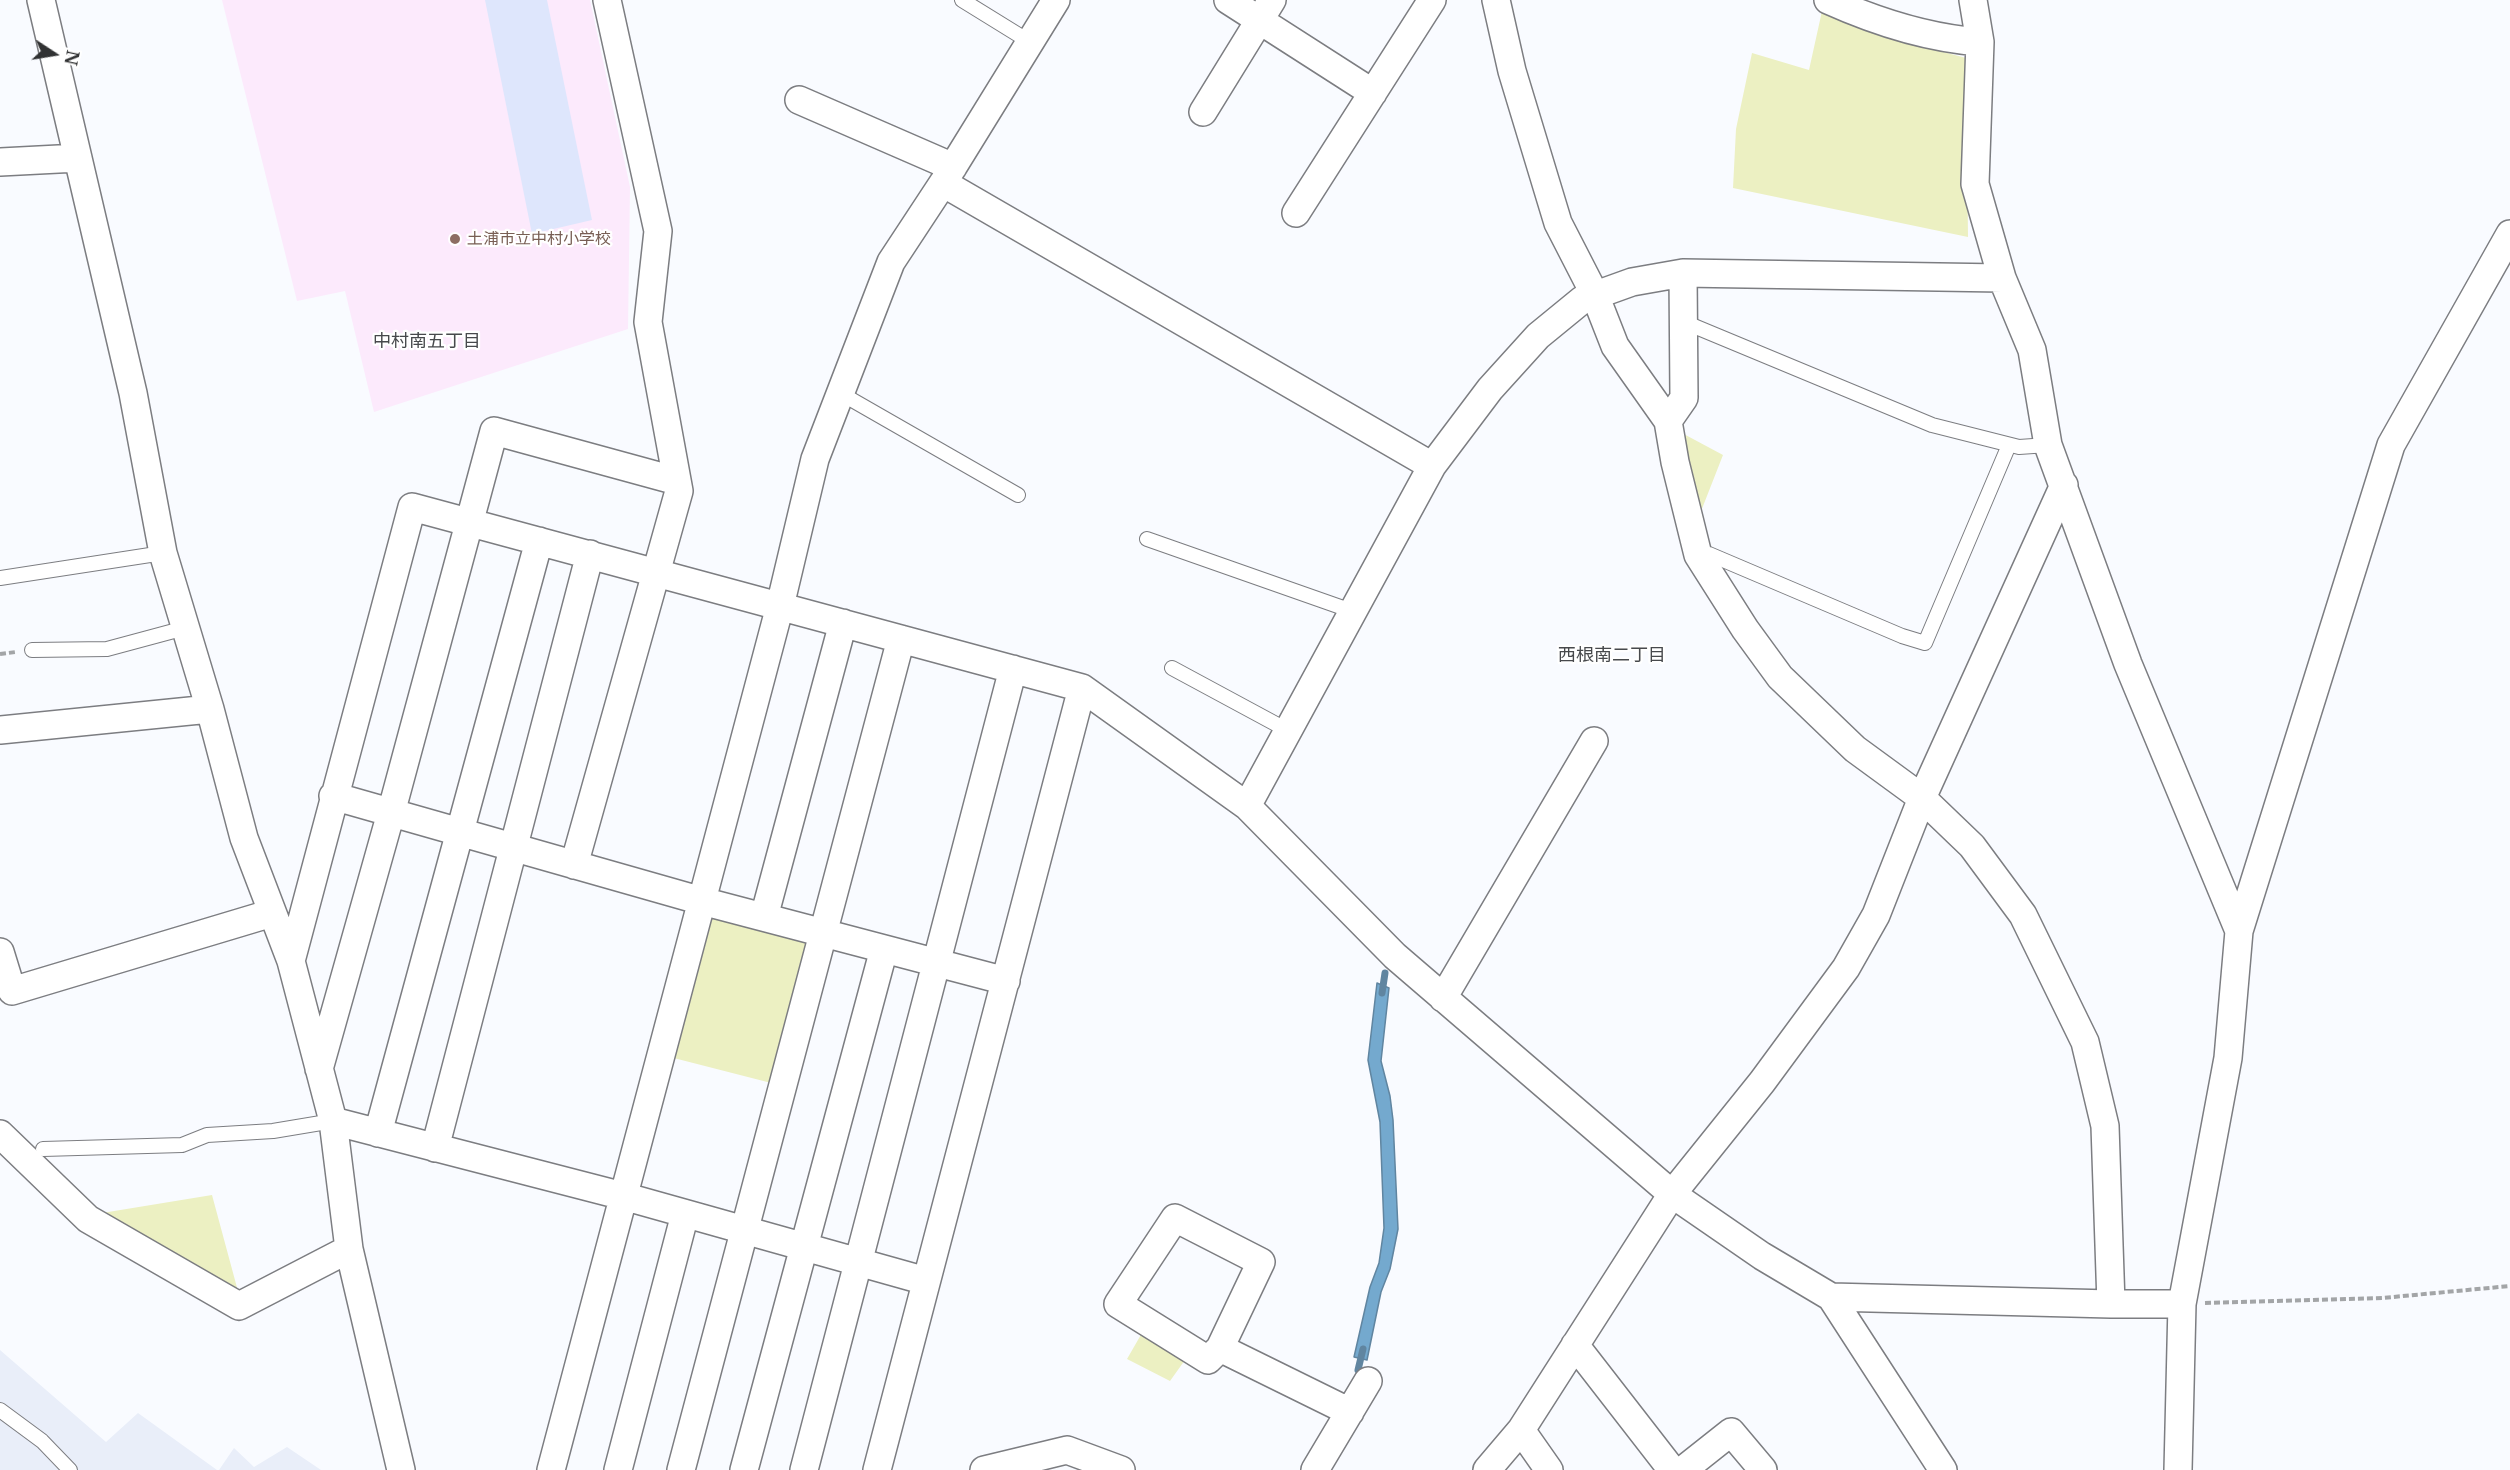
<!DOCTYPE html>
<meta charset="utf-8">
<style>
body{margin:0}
#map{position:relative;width:2510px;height:1470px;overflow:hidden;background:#f9fbff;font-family:"Libre Baskerville",serif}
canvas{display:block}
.north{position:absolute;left:24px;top:24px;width:60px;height:60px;-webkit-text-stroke:4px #fff;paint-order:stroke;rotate:102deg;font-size:16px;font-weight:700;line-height:24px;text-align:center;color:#313233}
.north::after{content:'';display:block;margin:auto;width:21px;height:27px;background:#313233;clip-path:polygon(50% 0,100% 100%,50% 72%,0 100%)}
</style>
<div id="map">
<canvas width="2510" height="1470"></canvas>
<div class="north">N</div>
</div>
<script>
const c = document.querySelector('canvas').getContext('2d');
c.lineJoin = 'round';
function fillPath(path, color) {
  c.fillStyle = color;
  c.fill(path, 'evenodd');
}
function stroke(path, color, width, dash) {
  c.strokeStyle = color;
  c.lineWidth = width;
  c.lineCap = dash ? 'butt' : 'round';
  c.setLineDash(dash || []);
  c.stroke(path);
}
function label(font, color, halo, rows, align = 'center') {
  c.font = font + ' "Libre Baskerville","Noto Sans JP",serif';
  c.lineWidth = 4.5;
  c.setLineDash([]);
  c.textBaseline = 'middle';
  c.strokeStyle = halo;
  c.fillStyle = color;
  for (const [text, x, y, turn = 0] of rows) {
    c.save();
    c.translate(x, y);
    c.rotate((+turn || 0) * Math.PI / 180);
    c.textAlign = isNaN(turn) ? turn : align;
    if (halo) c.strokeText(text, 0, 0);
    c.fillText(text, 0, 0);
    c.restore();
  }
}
const built = new Path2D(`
 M 0,1350 L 106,1442 L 138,1413 L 217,1470 L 0,1470 Z
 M 287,1447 L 321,1470 L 219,1470 L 234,1448 L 254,1467 Z`);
const education = new Path2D(`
 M 222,0 L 590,0 L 630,187 L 628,329 L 374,412 L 345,291 L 297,301 Z`);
const green = new Path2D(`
 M 1824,2 L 1906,42 L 1966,58 L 1968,237 L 1733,188 L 1736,129 L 1752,53 L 1809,70 Z
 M 1680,432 L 1723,455 L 1696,524 L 1689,461 Z
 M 700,906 L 816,936 L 779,1085 L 662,1055 Z
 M 212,1195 L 239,1295 L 96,1214 Z
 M 1146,1326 L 1190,1353 L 1170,1381 L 1127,1359 Z`);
const water = new Path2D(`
 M 1377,983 L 1389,988 L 1381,1061 L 1390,1096 L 1393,1120 L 1398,1229 L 1390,1269 L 1381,1292 L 1367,1360 L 1354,1357 L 1370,1287 L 1379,1263 L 1384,1228 L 1380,1122 L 1368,1060 Z`);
const stream = new Path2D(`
 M 1382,993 L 1385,973
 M 1358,1370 L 1363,1349`);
const building = new Path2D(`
 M 485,0 L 547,0 L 592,220 L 532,234 Z`);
const path = new Path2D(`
 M 0,654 L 16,652
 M 2205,1303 L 2382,1298 L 2510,1286`);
const lane = new Path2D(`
 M 962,0 L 1030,42
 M 1684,322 L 1932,425 L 2019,447 L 2048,445
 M 840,393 L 1018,495
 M 1147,539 L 1352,611
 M 1699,555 L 1709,554 L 1902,636 L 1925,643 L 2009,445
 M 0,578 L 163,553
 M 32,650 L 107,649 L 185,628
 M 1172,668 L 1287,730
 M 43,1149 L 182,1145 L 207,1135 L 273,1131 L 333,1121
 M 0,1410 L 42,1441 L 70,1470`);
const street = new Path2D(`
 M 41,0 L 133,393 L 163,553 L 210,709 L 244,838 L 291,961 L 333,1121 L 349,1249 L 401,1470
 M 1228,0 L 1373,93
 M 1496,0 L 1512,71 L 1558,223 L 1595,295 L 1615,346 L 1668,421 L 1675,462 L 1698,555 L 1745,629 L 1780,677 L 1855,749 L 1922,798 L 1972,846 L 2023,915 L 2085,1042 L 2105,1126 L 2111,1304
 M 1828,0 C 1877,22 1926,38 1980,42
 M 1973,0 L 1980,42 L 1975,184 L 2002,278 L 2032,350 L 2048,445 L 2128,664 L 2239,931
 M 799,100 L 953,167
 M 1203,112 L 1272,0
 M 0,162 L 78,158
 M 943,183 L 1432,466
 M 1296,213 L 1432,0
 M 1668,421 L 1684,398 L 1683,273
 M 0,730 L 210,709
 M 333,796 L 702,901 L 1006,981
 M 1247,806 L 1432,466 L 1490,389 L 1538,336 L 1582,300 L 1632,282 L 1683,273 L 2002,278
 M 574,865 L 679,491 L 648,322 L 658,231 L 607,0
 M 764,917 L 843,623
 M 0,952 L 12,991 L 272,913
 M 291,961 L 412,507 L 1082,688 L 1247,806 L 1395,956 L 1672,1194 L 1762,1256 L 1831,1297 L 1943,1470
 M 1443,998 L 1594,741
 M 319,1069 L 391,813 L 494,431 L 677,481
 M 333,1121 L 623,1196 L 926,1281
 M 378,1133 L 539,541
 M 0,1134 L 88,1219 L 239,1306 L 349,1249
 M 435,1148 L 590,554
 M 1831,1297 L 2111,1304 L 2182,1304
 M 1575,1345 L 1672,1470
 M 1220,1348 L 1261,1262 L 1175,1218 L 1118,1304 L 1208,1360 L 1220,1348 L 1350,1412
 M 1521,1430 L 1549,1470
 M 551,1470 L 780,606 L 815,459 L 891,262 L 943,183 L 1056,0
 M 618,1470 L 685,1214
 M 681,1470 L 901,639
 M 744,1470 L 884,949
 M 804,1470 L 1013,669
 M 877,1470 L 1082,688
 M 984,1470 L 1067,1450 L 1121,1470
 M 1315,1470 L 1368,1381
 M 1487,1470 L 1521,1430 L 1672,1194 L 1762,1082 L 1846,968 L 1876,915 L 1922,798 L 2064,485
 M 1683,1470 L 1731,1432 L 1763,1470
 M 2178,1470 L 2182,1304 L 2228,1058 L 2239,931 L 2391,445 L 2510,234`);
const markers = [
 [455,239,6,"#8d6e63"]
];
const educationNames = [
 ["土浦市立中村小学校",467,239]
];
const neighbourhoodNames = [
 ["中村南五丁目",427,342],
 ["西根南二丁目",1612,656]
];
fillPath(built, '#e9eef9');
fillPath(education, '#fceafc');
fillPath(green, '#ecf0c2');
fillPath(water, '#74a9ce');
stroke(water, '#6085a0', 1.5);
stroke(stream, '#6085a0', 7);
fillPath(building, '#dee6fc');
stroke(lane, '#7c7d81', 16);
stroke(street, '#7c7d81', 30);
stroke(path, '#a3a5a7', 4, [6, 3]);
stroke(lane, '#fff', 14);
stroke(street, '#fff', 27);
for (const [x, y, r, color] of markers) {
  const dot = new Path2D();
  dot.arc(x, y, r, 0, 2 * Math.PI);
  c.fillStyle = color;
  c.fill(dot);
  stroke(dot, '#fff', 2);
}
label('16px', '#785e54', '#fff', educationNames, 'left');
label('18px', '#47494c', '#fff', neighbourhoodNames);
</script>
